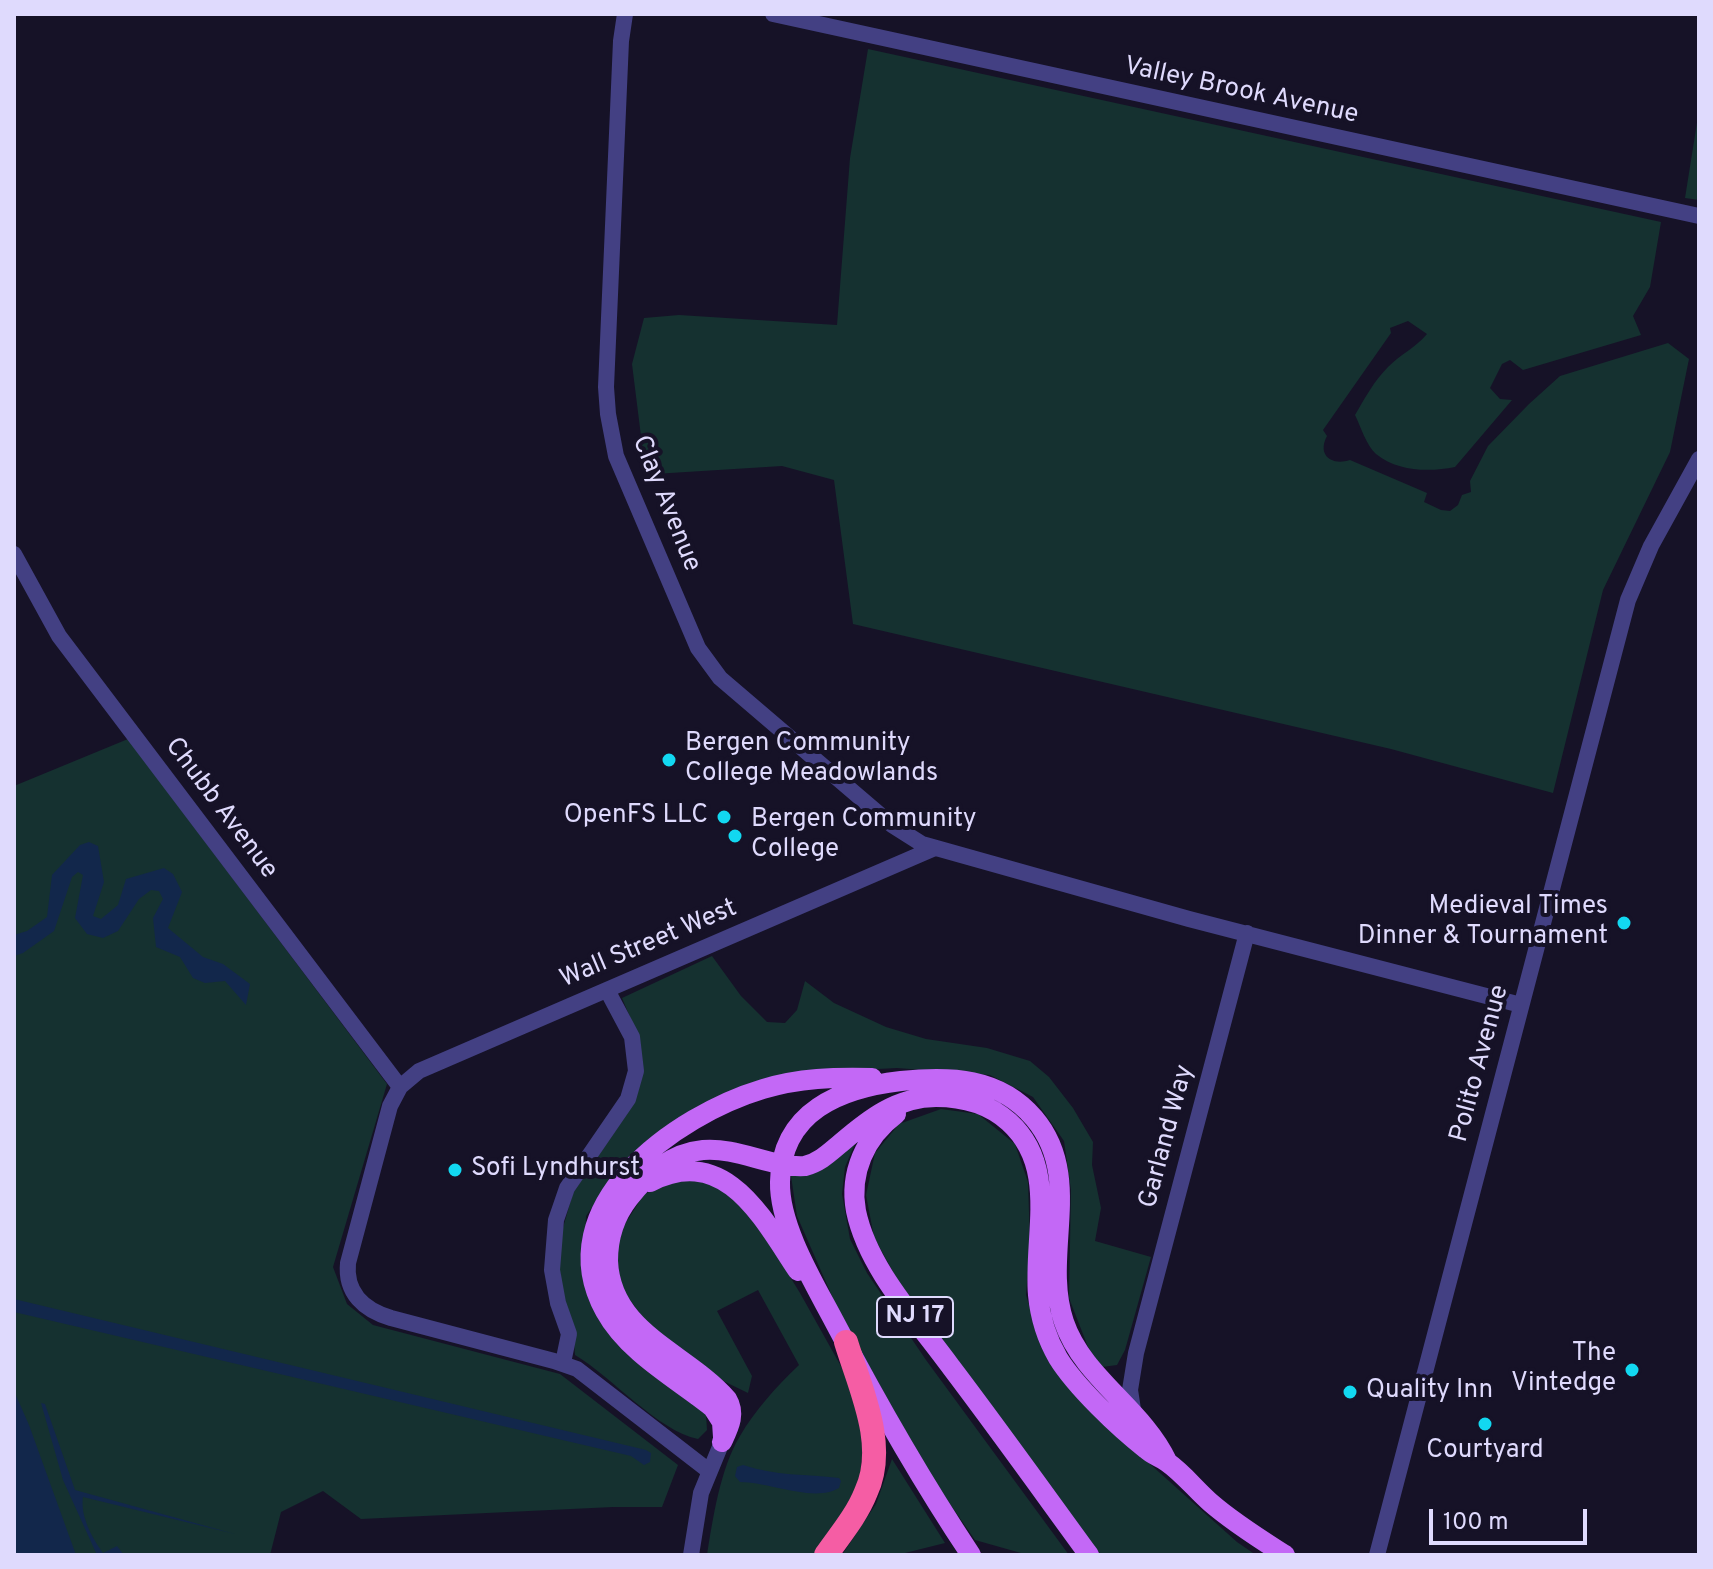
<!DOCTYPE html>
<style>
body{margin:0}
#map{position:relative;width:1713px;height:1569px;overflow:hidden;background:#161227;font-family:Overpass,sans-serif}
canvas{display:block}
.frame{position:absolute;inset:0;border:16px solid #dfdafd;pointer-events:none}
.scale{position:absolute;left:1429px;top:1509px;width:158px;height:36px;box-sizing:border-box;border:4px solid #dfdafd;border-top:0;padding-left:10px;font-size:24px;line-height:28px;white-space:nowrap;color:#dfdafd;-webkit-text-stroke:6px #161227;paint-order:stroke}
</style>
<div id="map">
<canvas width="1713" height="1569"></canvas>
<div class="frame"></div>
<div class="scale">100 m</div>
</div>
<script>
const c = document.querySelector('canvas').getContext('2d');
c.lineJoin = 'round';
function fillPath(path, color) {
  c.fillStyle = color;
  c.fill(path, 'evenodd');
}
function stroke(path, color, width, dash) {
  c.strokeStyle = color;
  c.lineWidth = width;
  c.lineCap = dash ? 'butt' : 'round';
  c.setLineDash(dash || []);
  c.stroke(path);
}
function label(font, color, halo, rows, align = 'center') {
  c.font = font + ' Overpass,sans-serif';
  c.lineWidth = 8;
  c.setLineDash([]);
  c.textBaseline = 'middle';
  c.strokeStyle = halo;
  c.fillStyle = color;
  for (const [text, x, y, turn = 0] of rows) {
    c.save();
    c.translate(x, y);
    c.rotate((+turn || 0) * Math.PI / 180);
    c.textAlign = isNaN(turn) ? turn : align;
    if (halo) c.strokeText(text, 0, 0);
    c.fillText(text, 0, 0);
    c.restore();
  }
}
const green = new Path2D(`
 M 868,49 L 1661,222 L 1650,287 L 1633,316 L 1641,335 L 1523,370 L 1510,360 L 1502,364 L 1490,388 L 1500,399 L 1512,400 L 1455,467 C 1430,472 1398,472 1376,454 C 1366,445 1361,427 1355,415 C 1365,398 1374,381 1388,367 C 1401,354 1415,348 1427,334 L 1408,321 L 1390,328 L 1391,333 L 1323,430 L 1327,436 C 1317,455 1331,466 1350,460 L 1427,493 L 1424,502 L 1441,510 L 1450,511 L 1458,505 L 1462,495 L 1471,492 L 1470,481 L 1488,446 L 1529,404 L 1560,376 L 1668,343 L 1689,359 L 1670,452 L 1603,590 L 1553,793 L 1391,749 L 853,624 L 834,480 L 782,466 L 654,474 L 644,460 L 632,364 L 644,318 L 679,315 L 837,325 L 850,158 Z
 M 1699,110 L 1699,200 L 1685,198 Z
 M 128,739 L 387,1084 L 333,1267 L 347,1304 L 373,1325 L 560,1374 L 678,1465 L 662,1507 L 613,1507 L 361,1519 L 323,1491 L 281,1512 L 270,1555 L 14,1555 L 14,786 Z
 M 712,956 L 741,996 L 767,1022 L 785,1023 L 797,1010 L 805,981 L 834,1003 L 886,1027 L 926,1039 L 987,1048 L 1030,1061 L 1049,1077 L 1073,1108 L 1093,1142 L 1092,1165 L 1101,1208 L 1095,1241 L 1151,1257 L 1125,1350 L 1117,1365 L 1102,1367 L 1088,1347 L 1069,1298 L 1071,1190 L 1064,1141 L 1033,1097 L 990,1075 L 897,1068 L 800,1073 L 722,1094 L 612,1179 L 586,1216 L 584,1272 L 592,1305 L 604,1325 L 706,1414 L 707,1430 L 698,1439 C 658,1431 612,1377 575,1355 L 573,1329 L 564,1302 L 560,1272 L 560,1238 L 573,1193 L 627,1114 L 638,1036 L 622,998 Z
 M 941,1109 L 978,1114 L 1015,1144 L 1028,1182 L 1030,1243 L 1026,1295 L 1038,1334 L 1112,1430 L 1237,1542 L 1256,1555 L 1101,1555 L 898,1281 L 874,1237 L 866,1195 L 875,1153 L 899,1124 Z
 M 857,1139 L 845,1167 L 842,1194 L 850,1239 L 867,1273 L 926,1360 L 1069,1555 L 1028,1555 L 975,1540 L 930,1475 L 839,1312 L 797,1216 L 791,1176 L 813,1173 Z
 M 705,1179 L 737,1196 L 762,1231 L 800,1293 L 847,1377 L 864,1437 L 859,1489 L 814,1555 L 707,1555 C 713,1518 720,1469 740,1436 C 755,1410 777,1386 799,1365 L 758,1290 L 717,1311 L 752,1376 L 748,1393 L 711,1375 L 651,1329 L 618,1283 L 618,1235 L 644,1194 L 673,1182 Z
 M 892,1459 L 945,1543 L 897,1555 L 842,1555 L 876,1504 Z`);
const water = new Path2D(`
 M 89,842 L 98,846 L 104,882 L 93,916 L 101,919 L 118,905 L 126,879 L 164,868 L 173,874 L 182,892 L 168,928 L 203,957 L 223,964 L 250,984 L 246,1005 L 225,981 L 205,983 L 193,978 L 180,957 L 156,947 L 153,918 L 163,899 L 159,891 L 151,890 L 139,899 L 118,931 L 103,938 L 87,934 L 75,918 L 83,875 L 78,872 L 72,877 L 54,931 L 23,953 L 14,956 L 14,935 L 27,931 L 47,917 L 52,875 L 80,845 Z
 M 14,1299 L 646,1450 L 651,1453 L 650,1462 L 644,1465 L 631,1456 L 14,1312 Z
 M 14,1391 L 29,1425 L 76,1555 L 14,1555 Z
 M 41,1403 L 45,1404 L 75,1490 L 235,1534 L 83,1497 C 80,1516 92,1538 103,1553 L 117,1546 L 124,1555 L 97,1555 L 63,1480 Z
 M 743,1465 C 775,1476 806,1474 839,1478 L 841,1481 L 839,1488 C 814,1503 770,1482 740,1482 L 735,1476 L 737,1467 Z`);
const minor = new Path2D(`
 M 625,14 L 621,41 L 606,387 L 608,414 L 616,456 L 698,648 L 720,678 L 892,825 L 922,844 L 1189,919 L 1521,1005
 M 773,14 L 1699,216
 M 14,554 L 59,636 L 400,1087
 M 563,1363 L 569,1334 L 558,1303 L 552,1270 L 556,1220 L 567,1188 L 628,1099 L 636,1071 L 632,1037 L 607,990
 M 1134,1416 L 1130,1390 L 1136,1353 L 1247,933
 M 709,1471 L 577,1369 L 554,1361 L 391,1318 C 364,1310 345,1293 348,1263 L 390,1106 L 400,1087 L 419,1071 L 935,848
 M 691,1555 L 701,1493 L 722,1442
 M 1377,1555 L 1628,600 L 1651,546 L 1699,459`);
const major = new Path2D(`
 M 896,1114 C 865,1137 849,1173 856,1211 C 868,1269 917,1320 951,1367 C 998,1429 1043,1492 1089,1555
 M 650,1182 C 726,1143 763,1219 798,1271
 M 723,1437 L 722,1422 L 713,1408 C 677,1379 628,1353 605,1311 C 547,1206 676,1115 763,1089 C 799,1078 835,1077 872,1078
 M 722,1442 C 729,1427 736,1414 727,1399 C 686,1352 611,1333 608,1261 C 608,1238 614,1217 629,1198 C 648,1174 671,1153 703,1150 C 738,1147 771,1168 805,1166 C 820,1162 829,1153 841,1143 C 869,1119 897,1097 936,1097 C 962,1097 989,1104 1009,1122 C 1059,1167 1033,1236 1038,1295 C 1040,1317 1047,1339 1058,1358 C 1076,1387 1119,1428 1146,1449 C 1152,1455 1160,1457 1167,1462 C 1183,1473 1196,1490 1211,1503 C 1234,1523 1260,1539 1285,1555
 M 971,1555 C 921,1480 876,1401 834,1321 C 814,1283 779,1226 780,1182 C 781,1111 841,1088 901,1081 C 950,1076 999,1077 1034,1118 C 1085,1178 1041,1254 1064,1322 C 1083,1378 1142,1408 1167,1461`);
const highway = new Path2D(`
 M 826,1555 C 840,1535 857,1515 866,1492 C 888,1445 860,1388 846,1342`);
const markers = [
 [669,760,8,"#12d8f1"],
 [724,817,8,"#12d8f1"],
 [735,836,8,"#12d8f1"],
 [1624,923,8,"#12d8f1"],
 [455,1170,8,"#12d8f1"],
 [1632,1370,8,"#12d8f1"],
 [1350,1392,8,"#12d8f1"],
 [1485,1424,8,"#12d8f1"]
];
const shields = [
 [915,1317,76]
];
const shieldNames = [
 ["NJ 17",915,1317]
];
const streetNames = [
 ["Valley Brook Avenue",1241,92,12],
 ["Clay Avenue",665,504,68],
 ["Chubb Avenue",220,809,53],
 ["Wall Street West",649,945,-23],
 ["Polito Avenue",1481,1064,-75],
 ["Garland Way",1168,1137,-75]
];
const poiNames = [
 ["Bergen Community",685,745],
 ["College Meadowlands",685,775],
 ["OpenFS LLC",708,817,"right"],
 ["Bergen Community",751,821],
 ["College",751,851],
 ["Medieval Times",1608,908,"right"],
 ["Dinner & Tournament",1608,938,"right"],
 ["Sofi Lyndhurst",471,1170],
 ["The",1616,1355,"right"],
 ["Vintedge",1616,1385,"right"],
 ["Quality Inn",1366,1392],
 ["Courtyard",1485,1452,"center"]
];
fillPath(green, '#153130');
fillPath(water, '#12274b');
stroke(minor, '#434083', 16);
stroke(major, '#c368f6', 20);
stroke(highway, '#f55da4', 24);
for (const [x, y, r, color] of markers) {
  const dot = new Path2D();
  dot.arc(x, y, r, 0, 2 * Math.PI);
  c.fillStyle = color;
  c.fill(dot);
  stroke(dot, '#161227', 3);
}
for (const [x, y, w] of shields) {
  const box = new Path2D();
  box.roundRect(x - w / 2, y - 20, w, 40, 6);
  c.fillStyle = '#161227';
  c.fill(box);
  stroke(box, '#dfdafd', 2);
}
label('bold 24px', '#dfdafd', null, shieldNames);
label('26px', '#dfdafd', '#161227', streetNames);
label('26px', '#dfdafd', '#161227', poiNames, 'left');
</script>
